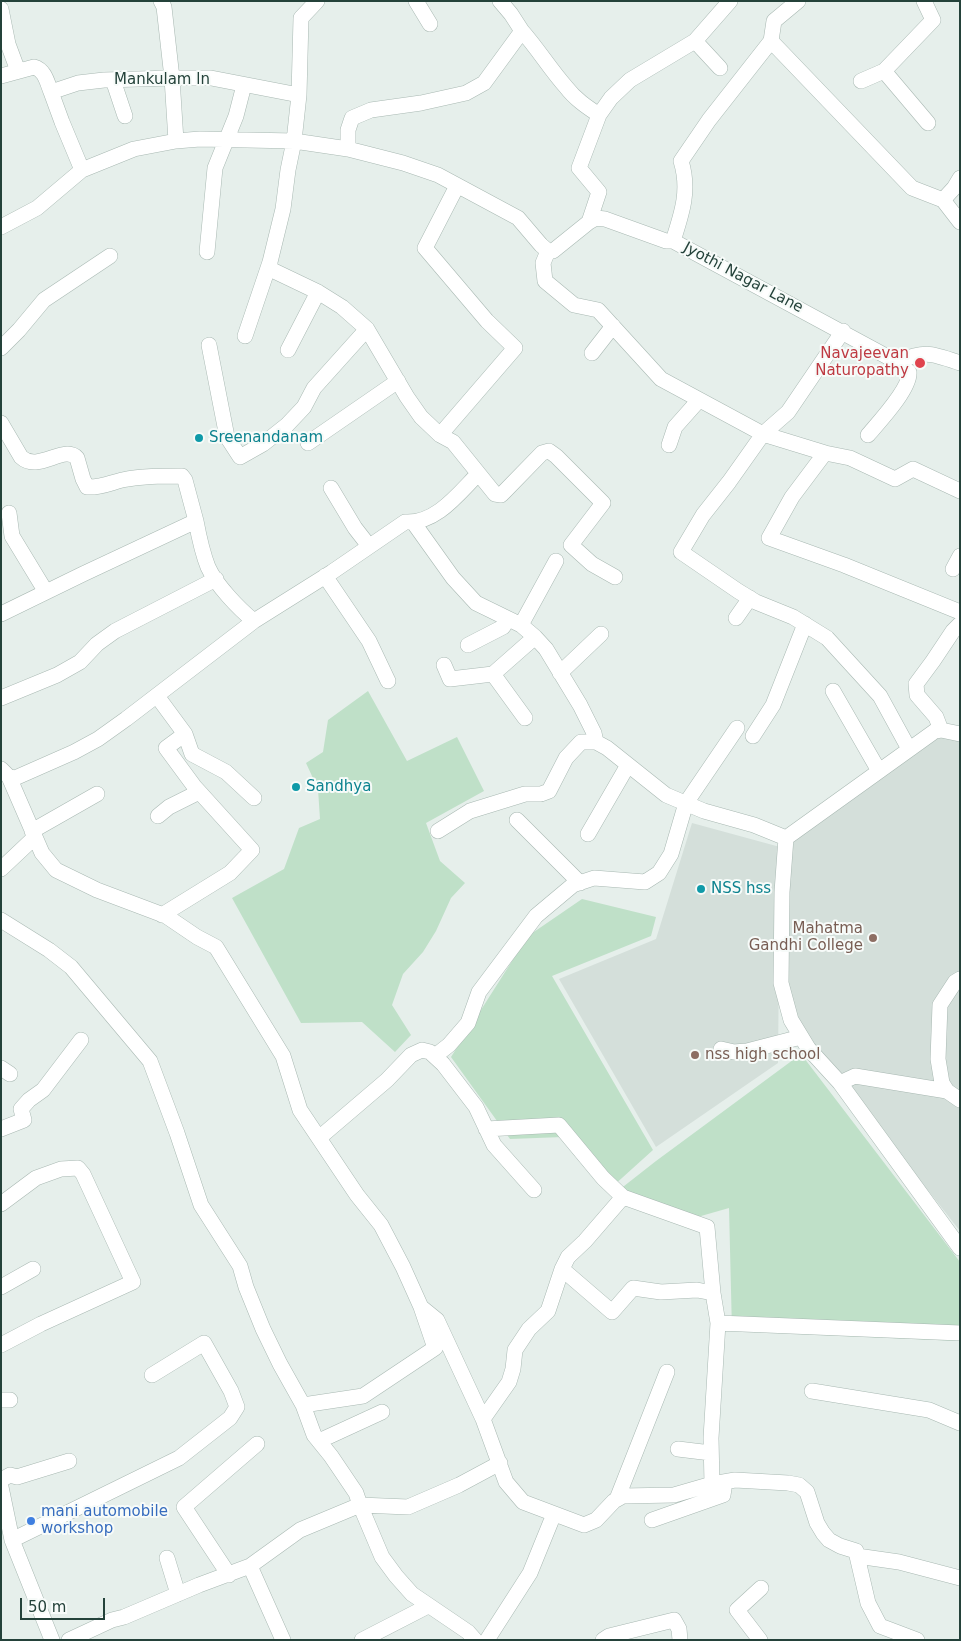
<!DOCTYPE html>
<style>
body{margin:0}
#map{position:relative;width:961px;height:1641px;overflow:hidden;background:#e6efeb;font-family:"DejaVu Sans",sans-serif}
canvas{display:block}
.frame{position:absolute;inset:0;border:2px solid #24423a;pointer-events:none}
.scale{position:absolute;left:20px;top:1598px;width:85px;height:22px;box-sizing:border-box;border:2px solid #24423a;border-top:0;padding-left:6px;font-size:15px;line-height:18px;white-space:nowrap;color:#24423a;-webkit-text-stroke:4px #f7fbf9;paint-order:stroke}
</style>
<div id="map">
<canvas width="961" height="1641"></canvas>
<div class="frame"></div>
<div class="scale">50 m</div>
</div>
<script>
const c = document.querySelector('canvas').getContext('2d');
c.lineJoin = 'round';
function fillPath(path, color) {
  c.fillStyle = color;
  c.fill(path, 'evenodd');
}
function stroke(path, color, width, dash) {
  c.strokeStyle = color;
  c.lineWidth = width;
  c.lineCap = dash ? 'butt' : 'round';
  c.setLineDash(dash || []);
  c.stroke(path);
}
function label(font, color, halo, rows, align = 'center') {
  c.font = font + ' "DejaVu Sans",sans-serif';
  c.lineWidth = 4;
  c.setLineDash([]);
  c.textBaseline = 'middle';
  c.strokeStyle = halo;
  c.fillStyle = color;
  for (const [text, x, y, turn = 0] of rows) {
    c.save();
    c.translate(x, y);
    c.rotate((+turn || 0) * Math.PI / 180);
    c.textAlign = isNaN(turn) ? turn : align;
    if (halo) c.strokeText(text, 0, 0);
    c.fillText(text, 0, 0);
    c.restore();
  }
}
const built = new Path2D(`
 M 942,736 L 960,740 L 960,1231 L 845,1085 L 797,1020 L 785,985 L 788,891 L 794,838 L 931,738 Z
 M 692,823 L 780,847 L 778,1063 L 656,1147 L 559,979 L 656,939 Z`);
const green = new Path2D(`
 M 368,691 L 407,761 L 457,737 L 484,791 L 426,823 L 440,861 L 465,883 L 451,898 L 436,931 L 423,952 L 403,974 L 392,1005 L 411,1035 L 395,1052 L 362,1022 L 301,1023 L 232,898 L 284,869 L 299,828 L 320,819 L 318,789 L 306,763 L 323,752 L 328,720 Z
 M 582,899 L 656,917 L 651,936 L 552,976 L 653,1150 L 612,1187 L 563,1137 L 510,1139 L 451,1057 L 528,936 Z
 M 801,1054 L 960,1262 L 960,1341 L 732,1331 L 729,1208 L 687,1220 L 619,1190 L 656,1161 Z`);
const minor = new Path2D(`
 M 416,1 L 430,24
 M 500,1 L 511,14 L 522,31
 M 798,1 L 774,21 L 771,41 L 709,120 L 681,161 C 690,190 682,213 673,241 L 897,362 C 925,350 931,353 960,363
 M 1,9 L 8,44 L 18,71
 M 695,41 L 720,68
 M 771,41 L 912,188 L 943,200 L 960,222
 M 884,71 L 928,123
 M 1,76 L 34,67 C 45,70 47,82 51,92 L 78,83 L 104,80 L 172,78 L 211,78 L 299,95 L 301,18 L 317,1
 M 113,80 L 125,116
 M 861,81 L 884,71 L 933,20 L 924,1
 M 51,92 L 62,122 L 82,170
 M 299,95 L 294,141 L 348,149 L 403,163 L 438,175 L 518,218 L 541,245 L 548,251 L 553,251 L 589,222 L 596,218 L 605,219 L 666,241 L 673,241
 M 176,141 L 200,139 L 294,141 L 288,170 L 283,209 L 270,262 L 270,266 L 272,270 L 318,292 L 342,307 L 367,329 L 407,397 L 421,417 L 440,435 L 453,442 L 495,494 L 501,495 L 506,490 L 542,453 L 549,451 L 556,456 L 603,503 L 571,545 L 592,564 L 615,577
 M 348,149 L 348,130 L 352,118 L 371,110 L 421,103 L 466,93 L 484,83 L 522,31 C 538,49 550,69 566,87 C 575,99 587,107 599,115 L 611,98 L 630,80 L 695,41 L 730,1
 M 943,200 L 954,188 L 960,178
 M 589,222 L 599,192 L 579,168 L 599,115
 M 1,227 L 37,208 L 82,170 L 134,149 L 176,141 L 172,78 L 164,7 L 161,1
 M 548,251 L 543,263 L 545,281 L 574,305 L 598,310 L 661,379 L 763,434 L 825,453 L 850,458 L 895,479 L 913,469 L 960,491
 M 207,252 L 215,168 L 236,116 L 244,85
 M 843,331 L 788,412 L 763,434 L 729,482 L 703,515 L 681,552 L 738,591 L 756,602 L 793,617 L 827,638 L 880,696 L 909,749
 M 245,336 L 270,262
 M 209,345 L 227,437 L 240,457 L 263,444 L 287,425 L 304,407 L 314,388 L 367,329
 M 1,348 L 19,330 L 44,300 L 110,256
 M 288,350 L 318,292
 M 592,353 L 613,326
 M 1,423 L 21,457 C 38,473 64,444 77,458 L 83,479 L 87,487 C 100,488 110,483 122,480 C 142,476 161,476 182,476 L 185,480 L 196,521
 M 440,435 L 515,348 L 487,321 L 425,248 L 457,186
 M 868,435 C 879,422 911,388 909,372 L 897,362
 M 308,443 L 398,381
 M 669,445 L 675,427 L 699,400
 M 825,453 L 792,497 L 769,538 L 844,565 L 960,612
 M 331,488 L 355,528 L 369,546
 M 9,513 L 12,536 L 46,592
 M 413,522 L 453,578 L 476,603 L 521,625 L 535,637 L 546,649 L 580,705 L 594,733 L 596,742
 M 953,569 L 960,556
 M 325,576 L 369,641 L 388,681
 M 1,614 L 83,574 L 196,521 C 199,537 202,552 208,567 C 216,585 239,609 254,621
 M 736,618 L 750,598
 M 521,625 L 556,561
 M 468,645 L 503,627 L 508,619
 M 444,665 L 450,679 L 493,674 L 525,718
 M 560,673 L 601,634
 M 493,674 L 535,637
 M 833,691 L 879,771
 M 157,696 L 185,734 L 166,748 L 194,786 L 252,850 L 230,873 L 162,915
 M 1,698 L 57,675 L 80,662 L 97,644 L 115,631 L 216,579
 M 941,730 L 936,717 L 917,695 L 916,684 L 933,661 L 953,631 L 960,624
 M 185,734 L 192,754 L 226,772 L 254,798
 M 960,734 L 941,730 L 935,731 L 786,838 L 782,892 L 781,983 L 791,1020 L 808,1048 L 840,1083 L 960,1248
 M 753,736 L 773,705 L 805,624
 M 1,769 L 9,777 L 15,778 L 74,752 L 98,739 L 126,719 L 254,621 L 332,572 L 405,522 C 436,524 458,494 478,474
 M 158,816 L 169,807 L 199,792
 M 517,820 L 580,883
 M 32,831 L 97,794
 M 438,831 L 470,811 L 525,794 L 541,794 L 549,791 L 566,758 L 581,742 L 596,742 L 607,748 L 666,795 L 704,811 L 754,825 L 786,838
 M 588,834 L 628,765
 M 1,869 L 35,837
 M 1,920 L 49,950 L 71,967 L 150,1061 L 177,1133 L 201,1205 L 240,1266 L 246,1287 L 263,1329 L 280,1364 L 303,1405 L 363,1396 L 435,1348 L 421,1307 L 403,1267 L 381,1225 L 357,1195 L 300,1110 L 283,1056 L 216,947 L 197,937 L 166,916 L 97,890 L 56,870 L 42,853 L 9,777
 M 721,1049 L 734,1052 L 747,1051 L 801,1037
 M 435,1056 L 449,1045 L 468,1023 L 479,992 L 536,916 L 573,885 L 594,878 L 645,882 L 659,873 L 671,854 L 686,803 L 737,728
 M 1,1068 L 10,1074
 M 840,1083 L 855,1076 L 947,1091 L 942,1083 L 938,1059 L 940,1005 L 955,982 L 960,979
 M 947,1091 L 960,1100
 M 1,1129 L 24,1120 L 21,1109 L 29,1100 L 43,1090 L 81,1040
 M 486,1129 L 559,1125 L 603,1178 L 623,1197 L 707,1227 L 713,1293 L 718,1323 L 960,1333
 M 319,1138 L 387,1080 L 411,1055 L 422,1050 L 430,1052 L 443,1064 L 476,1107 L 494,1145 L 534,1190
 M 1,1204 L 36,1178 L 61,1169 L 78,1168 L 83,1174 L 133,1282 L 41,1324 L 1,1345
 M 562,1269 L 612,1312 L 633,1288 L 661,1292 L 697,1290 L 713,1293
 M 1,1287 L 33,1269
 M 421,1307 L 437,1320 L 483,1419 L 506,1482 L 523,1502 L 584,1525 L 596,1520 L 614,1501 L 623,1496 L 674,1495 L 712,1484 L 735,1480 L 788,1483 L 799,1485 L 807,1492 L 817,1523 L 823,1533 L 829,1540 L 840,1546 L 856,1551 L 857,1556
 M 812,1391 L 929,1410 L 960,1423
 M 1,1400 L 10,1400
 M 303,1405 L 314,1435 L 331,1456 L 356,1493 L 360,1505 L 382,1557 L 396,1576 L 412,1594 L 468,1632 L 475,1640
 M 483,1419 L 509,1382 L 513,1369 L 515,1350 L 529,1329 L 548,1311 L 562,1269 L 568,1257 L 585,1241 L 623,1197
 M 319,1441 L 382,1412
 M 678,1449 L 711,1453
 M 1,1480 L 10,1475 L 17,1477 L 69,1461
 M 712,1484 L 711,1438 L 718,1323
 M 1,1487 L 12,1540 L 52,1640
 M 617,1499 L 667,1372
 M 652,1520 L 723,1495 L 725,1482
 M 12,1540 L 179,1458 L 230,1418 L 237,1407 L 231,1391 L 204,1343 L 152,1375
 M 167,1558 L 178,1594
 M 250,1566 L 283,1640
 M 229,1575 L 184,1507 L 257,1444
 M 69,1640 L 112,1620 L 124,1617 L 199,1585 L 250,1566 L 300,1530 L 360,1505 L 408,1507 L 459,1485 L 500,1463
 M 362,1640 L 428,1606
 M 487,1640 L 530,1573 L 554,1514
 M 603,1640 L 609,1636 L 674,1620 L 679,1629 L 680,1640
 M 760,1640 L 737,1610 L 761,1588
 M 917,1640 L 880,1626 L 868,1603 L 857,1556 L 899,1562 L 960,1578`);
const markers = [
 [920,363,6,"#e0444e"],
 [199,438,5,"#0f9aa8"],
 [296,787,5,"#0f9aa8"],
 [701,889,5,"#0f9aa8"],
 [873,938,5,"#8d6e63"],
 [695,1055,5,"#8d6e63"],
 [31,1521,5,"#3f7fe0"]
];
const streetNames = [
 ["Mankulam ln",162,80],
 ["Jyothi Nagar Lane",743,278,28]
];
const healthNames = [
 ["Navajeevan",909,354],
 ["Naturopathy",909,371]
];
const cultureNames = [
 ["Sreenandanam",209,438],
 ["Sandhya",306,787],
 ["NSS hss",711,889]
];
const educationNames = [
 ["Mahatma",863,929],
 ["Gandhi College",863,946],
 ["nss high school",705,1055,"left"]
];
const shopNames = [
 ["mani automobile",41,1512],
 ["workshop",41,1529]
];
fillPath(built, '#d4dfda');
fillPath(green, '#bfe0c8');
stroke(minor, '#a8b8b2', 16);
stroke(minor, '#fff', 15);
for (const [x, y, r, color] of markers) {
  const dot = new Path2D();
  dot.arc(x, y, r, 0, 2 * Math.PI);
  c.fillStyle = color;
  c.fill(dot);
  stroke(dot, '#f7fbf9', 2);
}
label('15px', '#24423a', '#f7fbf9', streetNames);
label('15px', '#be3a42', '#f7fbf9', healthNames, 'right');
label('15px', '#0d838f', '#f7fbf9', cultureNames, 'left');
label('15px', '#785e54', '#f7fbf9', educationNames, 'right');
label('15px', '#366cbe', '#f7fbf9', shopNames, 'left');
</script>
